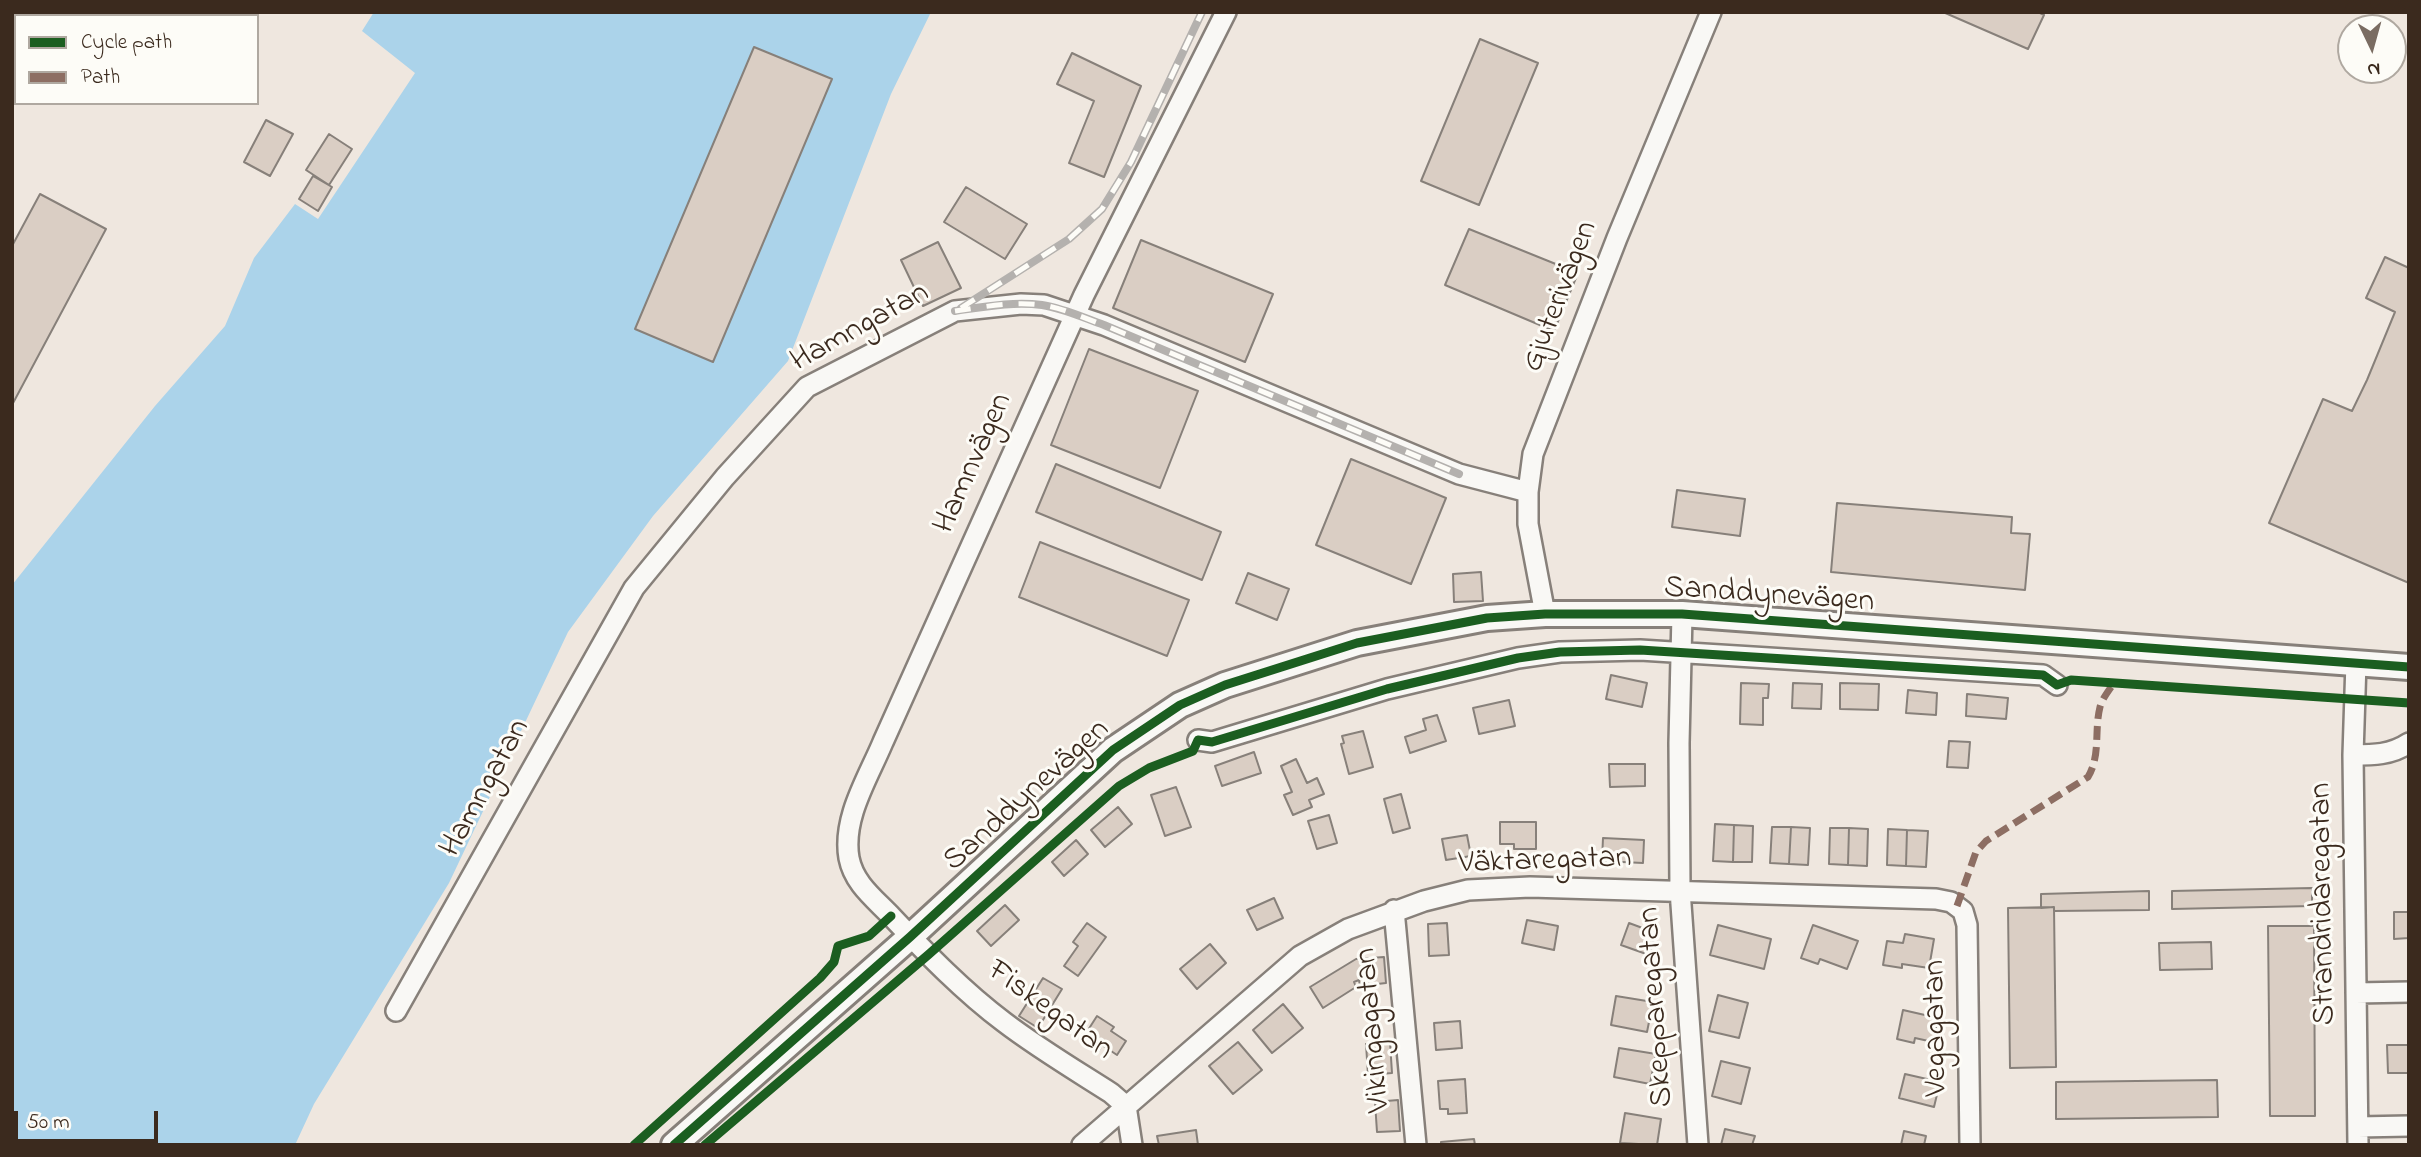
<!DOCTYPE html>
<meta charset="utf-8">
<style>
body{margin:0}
#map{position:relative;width:2421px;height:1157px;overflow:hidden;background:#efe7df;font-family:"Indie Flower",sans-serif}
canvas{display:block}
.frame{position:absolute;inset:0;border:14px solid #3b2a1e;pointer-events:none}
.legend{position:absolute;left:14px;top:14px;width:245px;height:91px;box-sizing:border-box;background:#fdfcf7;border:2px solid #afa8a0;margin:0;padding:9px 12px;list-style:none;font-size:21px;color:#3b2a1e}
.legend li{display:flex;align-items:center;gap:14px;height:35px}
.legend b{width:35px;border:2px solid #afa8a0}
.north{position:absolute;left:2337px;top:14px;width:70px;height:70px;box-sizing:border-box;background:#fdfcf7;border:2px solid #afa8a0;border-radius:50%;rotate:175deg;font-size:19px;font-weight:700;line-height:28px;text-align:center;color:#3b2a1e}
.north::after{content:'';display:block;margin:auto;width:24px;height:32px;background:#7a6c62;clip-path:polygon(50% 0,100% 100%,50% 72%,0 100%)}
.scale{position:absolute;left:14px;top:1111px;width:144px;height:32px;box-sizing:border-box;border:4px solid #3b2a1e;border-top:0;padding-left:9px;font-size:21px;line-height:24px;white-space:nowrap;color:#3b2a1e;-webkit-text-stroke:5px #fdfcf7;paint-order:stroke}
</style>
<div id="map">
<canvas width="2421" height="1157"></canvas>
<div class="frame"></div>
<ul class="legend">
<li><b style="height:9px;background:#1b5e20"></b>Cycle path</li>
<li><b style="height:9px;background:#8d6e63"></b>Path</li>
</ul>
<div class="north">N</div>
<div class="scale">50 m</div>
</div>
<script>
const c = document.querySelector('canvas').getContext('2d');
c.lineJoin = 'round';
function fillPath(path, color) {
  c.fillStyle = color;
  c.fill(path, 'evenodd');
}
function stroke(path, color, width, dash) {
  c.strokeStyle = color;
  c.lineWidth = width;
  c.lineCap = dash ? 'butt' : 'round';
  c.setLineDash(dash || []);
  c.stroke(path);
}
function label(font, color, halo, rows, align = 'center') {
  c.font = font + ' "Indie Flower",sans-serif';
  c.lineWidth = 6;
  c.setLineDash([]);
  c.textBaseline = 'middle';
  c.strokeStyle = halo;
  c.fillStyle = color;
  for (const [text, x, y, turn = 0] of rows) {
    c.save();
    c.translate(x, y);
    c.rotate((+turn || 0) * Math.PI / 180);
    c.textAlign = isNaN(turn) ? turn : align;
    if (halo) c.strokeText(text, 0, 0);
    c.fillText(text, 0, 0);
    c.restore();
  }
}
const green = new Path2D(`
 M 148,12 L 228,12 L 226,16 L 155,16 Z`);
const water = new Path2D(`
 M 374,12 L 931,12 L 891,94 L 788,361 L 653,516 L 568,632 L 449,883 L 314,1104 L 295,1145 L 12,1145 L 12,585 L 155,406 L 225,326 L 254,258 L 295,204 L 318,219 L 415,73 L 362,31 Z`);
const building = new Path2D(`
 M 1943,12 L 2038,12 L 2044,15 L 2028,49 Z
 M 1480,39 L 1538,63 L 1479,205 L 1421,181 Z
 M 754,47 L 832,79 L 713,362 L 635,329 Z
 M 1072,53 L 1141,86 L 1104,177 L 1069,163 L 1094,101 L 1057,84 Z
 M 266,120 L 293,134 L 270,176 L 244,162 Z
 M 329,134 L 352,149 L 329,185 L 306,170 Z
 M 313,176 L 332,187 L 318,211 L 299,199 Z
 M 966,187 L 1027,224 L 1005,259 L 944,222 Z
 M 40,194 L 106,229 L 12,405 L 12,246 Z
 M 1469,229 L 1578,273 L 1554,331 L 1445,285 Z
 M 1141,240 L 1273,294 L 1245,362 L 1113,308 Z
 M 938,242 L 961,288 L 923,306 L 901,260 Z
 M 2385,257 L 2409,268 L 2409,583 L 2269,523 L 2323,399 L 2352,411 L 2367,380 L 2395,312 L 2366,298 Z
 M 1089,349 L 1198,391 L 1160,488 L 1051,445 Z
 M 1351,459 L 1446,498 L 1411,584 L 1316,545 Z
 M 1056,464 L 1221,532 L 1202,580 L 1036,512 Z
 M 1677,490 L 1745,499 L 1740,536 L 1672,527 Z
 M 1837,503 L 2012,517 L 2011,533 L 2030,534 L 2025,590 L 1831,572 Z
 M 1040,542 L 1189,600 L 1167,656 L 1019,597 Z
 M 1481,572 L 1483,601 L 1454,602 L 1453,574 Z
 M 1248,573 L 1289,589 L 1277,620 L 1236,603 Z
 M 1611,675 L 1647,683 L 1642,707 L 1606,699 Z
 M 1741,683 L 1769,684 L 1768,698 L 1763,698 L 1763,725 L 1740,724 Z
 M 1793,683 L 1822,684 L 1821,709 L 1792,708 Z
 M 1840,683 L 1879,684 L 1878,710 L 1840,709 Z
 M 1908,690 L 1937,693 L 1936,715 L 1906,713 Z
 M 1967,694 L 2008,698 L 2006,719 L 1966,716 Z
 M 1509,700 L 1515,726 L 1479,734 L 1473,708 Z
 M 1437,715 L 1446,741 L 1410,753 L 1405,737 L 1426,730 L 1423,719 Z
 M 1363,731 L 1373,767 L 1349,774 L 1341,744 L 1344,743 L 1342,736 Z
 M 1949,741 L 1970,742 L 1968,768 L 1947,767 Z
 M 1254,752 L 1261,773 L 1222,786 L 1215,766 Z
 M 1296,759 L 1307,783 L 1317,778 L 1324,794 L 1309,800 L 1312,807 L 1293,815 L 1284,795 L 1292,792 L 1281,766 Z
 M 1609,764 L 1645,764 L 1645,786 L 1610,787 Z
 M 1176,787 L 1191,827 L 1165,836 L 1151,795 Z
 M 1401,794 L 1410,828 L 1393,833 L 1384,799 Z
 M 1118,807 L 1132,824 L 1105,847 L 1091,830 Z
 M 1329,815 L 1337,843 L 1317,849 L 1308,821 Z
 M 1500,822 L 1536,822 L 1536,849 L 1514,849 L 1514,844 L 1500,844 Z
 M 1715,824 L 1734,825 L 1733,862 L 1713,861 Z
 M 1734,825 L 1753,826 L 1752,862 L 1733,862 Z
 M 1772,827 L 1791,827 L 1789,864 L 1770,863 Z
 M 1791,827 L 1810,828 L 1808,865 L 1789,864 Z
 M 1830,828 L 1849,828 L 1848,865 L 1829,864 Z
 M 1849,828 L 1868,829 L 1867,866 L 1848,865 Z
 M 1888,829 L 1907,830 L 1906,866 L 1887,865 Z
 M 1907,830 L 1928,831 L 1926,867 L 1906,866 Z
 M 1467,835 L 1471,856 L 1446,860 L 1442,839 Z
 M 1603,838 L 1644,840 L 1643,863 L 1602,861 Z
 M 1076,840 L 1088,854 L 1064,876 L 1052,862 Z
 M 2312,888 L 2312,906 L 2172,909 L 2172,891 Z
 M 2149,891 L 2149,910 L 2054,911 L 2054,907 L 2041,908 L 2041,894 Z
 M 1274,898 L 1283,918 L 1257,930 L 1247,910 Z
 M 1005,905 L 1019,920 L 991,946 L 977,931 Z
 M 2054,907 L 2056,1067 L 2010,1068 L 2008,908 Z
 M 2394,912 L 2409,912 L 2409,938 L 2394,939 Z
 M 1527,920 L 1558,926 L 1554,950 L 1522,943 Z
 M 1087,923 L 1106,937 L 1078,976 L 1064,966 L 1078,946 L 1073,942 Z
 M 1447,923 L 1449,955 L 1429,956 L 1428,924 Z
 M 1629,923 L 1656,933 L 1649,955 L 1621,945 Z
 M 1718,925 L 1771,939 L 1764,969 L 1710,955 Z
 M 1813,925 L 1858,941 L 1847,969 L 1820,959 L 1818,964 L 1801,958 Z
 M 2268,926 L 2314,926 L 2315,1116 L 2270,1116 Z
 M 1905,934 L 1934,939 L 1929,968 L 1902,964 L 1902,968 L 1883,965 L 1887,941 L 1903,943 Z
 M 2211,942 L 2212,969 L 2160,970 L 2159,943 Z
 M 1210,944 L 1226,963 L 1197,989 L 1180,969 Z
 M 1384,957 L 1386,983 L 1360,986 L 1359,980 L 1354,982 L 1356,987 L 1323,1008 L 1310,987 L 1356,959 Z
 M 1043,978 L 1062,989 L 1038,1028 L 1019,1016 Z
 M 1718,995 L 1748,1003 L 1739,1038 L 1709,1031 Z
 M 1616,996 L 1653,1002 L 1647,1032 L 1611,1025 Z
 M 1283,1004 L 1303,1028 L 1272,1053 L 1253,1030 Z
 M 1903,1010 L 1938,1018 L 1933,1042 L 1915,1038 L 1914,1043 L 1897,1039 Z
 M 1097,1016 L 1114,1027 L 1111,1031 L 1126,1041 L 1117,1055 L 1102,1045 L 1098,1052 L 1081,1041 Z
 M 1460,1021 L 1462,1048 L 1436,1050 L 1434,1023 Z
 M 1238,1042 L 1262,1070 L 1233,1094 L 1209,1066 Z
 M 1390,1042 L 1392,1073 L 1368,1075 L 1366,1044 Z
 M 2387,1045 L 2409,1045 L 2409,1073 L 2388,1073 Z
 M 1619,1048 L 1656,1054 L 1650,1084 L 1614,1077 Z
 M 1721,1061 L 1750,1068 L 1741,1104 L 1712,1096 Z
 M 1905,1074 L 1940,1082 L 1934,1107 L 1899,1098 Z
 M 1465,1079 L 1467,1113 L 1448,1114 L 1448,1109 L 1440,1109 L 1438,1081 Z
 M 2217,1080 L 2218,1117 L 2056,1119 L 2056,1082 Z
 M 1398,1100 L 1400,1131 L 1377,1132 L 1375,1102 Z
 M 1625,1113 L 1661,1119 L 1657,1145 L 1620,1143 Z
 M 1725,1129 L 1755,1136 L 1752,1145 L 1721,1145 Z
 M 1196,1130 L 1198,1145 L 1159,1145 L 1157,1136 Z
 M 1904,1131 L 1926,1136 L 1924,1145 L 1901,1145 Z
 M 1474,1139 L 1475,1145 L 1441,1145 L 1441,1142 Z`);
const minor = new Path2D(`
 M 1545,614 L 1528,524 L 1528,492 L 1533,454 L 1617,238 L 1711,12
 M 1682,614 L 1679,743 L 1680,890 L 1698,1145
 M 2356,662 L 2353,755 L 2358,1145
 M 1198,740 L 1212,742 L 1387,689 L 1518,658 L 1560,652 L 1640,650 L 2043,675 L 2057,685
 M 2353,755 C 2373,755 2391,755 2409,743
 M 1394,910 L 1416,1145
 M 2356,993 L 2409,992
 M 396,1011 L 634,588 L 725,477 L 807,387 L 955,311 L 1021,304 L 1044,305 L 1104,325 L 1459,474 L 1528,492
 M 2358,1127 L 2409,1126
 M 1082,1145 L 1300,956 L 1348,929 L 1424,901 L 1468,890 L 1530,887 L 1936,899 L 1951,902 L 1963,911 L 1967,925 L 1970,1145
 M 1132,1145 L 1126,1106 L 1111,1093 C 1075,1070 1038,1048 1004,1022 C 964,992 927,954 892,917 C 875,899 854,884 849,858 C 842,818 868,778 883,742 L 1084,295 L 1226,12`);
const tertiary = new Path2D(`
 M 674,1145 L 910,937 L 1113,750 L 1180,705 L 1225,685 L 1357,643 L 1487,618 L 1545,614 L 1682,614 L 2409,667`);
const rail = new Path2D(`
 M 961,308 L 1069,239 L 1102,209 L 1131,162 L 1202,12
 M 955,311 C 983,307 1013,301 1042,305 C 1063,308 1084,318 1104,325 L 1459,474`);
const quiet = new Path2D(`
 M 1957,906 L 1976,852 L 1986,841 L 2088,777 C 2101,755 2094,731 2100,707 C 2102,699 2109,690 2114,683`);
const cycleway = new Path2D(`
 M 634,1145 L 820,978 L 834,962 L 838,946 L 869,936 L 891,916
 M 674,1145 L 910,937 L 1113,750 L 1180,705 L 1225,685 L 1357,643 L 1487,618 L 1545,614 L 1682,614 L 2409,667
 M 705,1145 L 928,955 L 1119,786 L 1149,768 L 1193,751 L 1198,740 L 1212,742 L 1387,689 L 1518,658 L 1560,652 L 1640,650 L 2043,675 L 2057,685 L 2071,680 L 2409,703`);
const streetNames = [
 ["Gjuterivägen",1562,297,-69],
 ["Hamngatan",861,329,-29],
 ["Hamnvägen",975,464,-66],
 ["Sanddynevägen",1769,597,4],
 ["Hamngatan",487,789,-61],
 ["Sanddynevägen",1028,797,-42],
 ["Väktaregatan",1545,863,-2],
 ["Strandridaregatan",2325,904,-91],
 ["Skepparegatan",1658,1007,-94],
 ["Fiskegatan",1049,1012,36],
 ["Vegagatan",1938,1028,-91],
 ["Vikingagatan",1375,1030,-95]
];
fillPath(green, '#c1e5c7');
fillPath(water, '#abd3ea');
fillPath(building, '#dacec4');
stroke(building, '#87807a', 2);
stroke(minor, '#87807a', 24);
stroke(tertiary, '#87807a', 30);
stroke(minor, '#f9f8f5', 19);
stroke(tertiary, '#f9f8f5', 24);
stroke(rail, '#b4b1ae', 8);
stroke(rail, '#fdfcf7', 5, [16]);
stroke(quiet, '#8d6e63', 7, [14, 7]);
stroke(cycleway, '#1b5e20', 9);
label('32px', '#3b2a1e', '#fdfcf7', streetNames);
</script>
